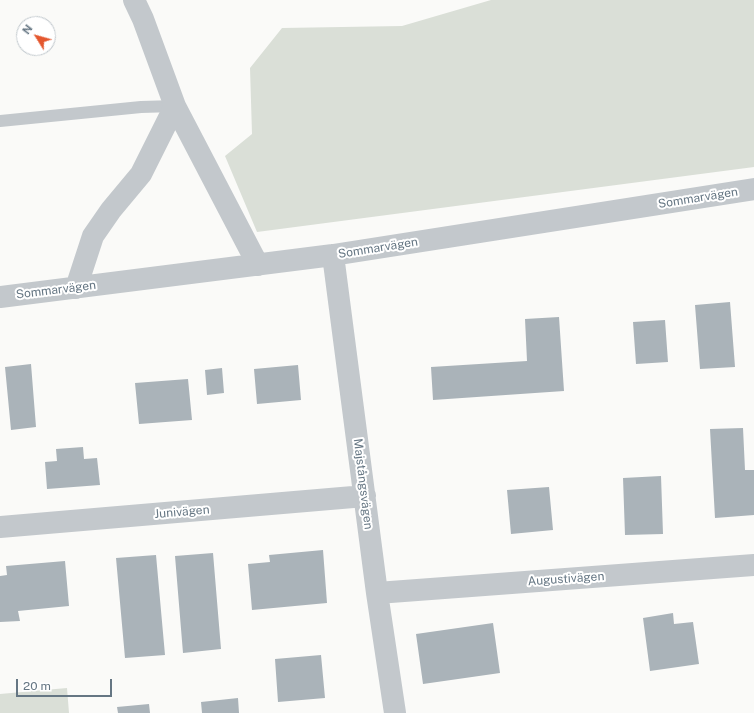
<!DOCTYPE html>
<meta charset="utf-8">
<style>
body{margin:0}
#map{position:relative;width:754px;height:713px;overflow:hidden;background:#fafaf8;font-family:"Public Sans",sans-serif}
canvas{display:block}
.north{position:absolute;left:16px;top:16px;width:40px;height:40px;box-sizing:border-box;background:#fff;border:1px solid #c1c8cd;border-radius:50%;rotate:307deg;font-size:11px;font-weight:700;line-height:16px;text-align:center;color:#657683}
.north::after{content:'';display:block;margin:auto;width:14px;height:18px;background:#e4572e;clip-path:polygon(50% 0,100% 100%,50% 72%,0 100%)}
.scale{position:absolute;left:16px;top:679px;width:96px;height:18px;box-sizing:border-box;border:2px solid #657683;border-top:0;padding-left:5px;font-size:12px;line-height:14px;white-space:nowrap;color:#657683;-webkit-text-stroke:3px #fff;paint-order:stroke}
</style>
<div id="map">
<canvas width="754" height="713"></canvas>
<div class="north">N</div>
<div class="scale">20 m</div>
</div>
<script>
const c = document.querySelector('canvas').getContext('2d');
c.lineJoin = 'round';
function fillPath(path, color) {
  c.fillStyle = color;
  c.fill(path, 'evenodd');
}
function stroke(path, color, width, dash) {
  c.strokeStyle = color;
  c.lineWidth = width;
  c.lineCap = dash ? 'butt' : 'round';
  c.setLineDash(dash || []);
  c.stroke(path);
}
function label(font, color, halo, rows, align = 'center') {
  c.font = font + ' "Public Sans",sans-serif';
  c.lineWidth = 4;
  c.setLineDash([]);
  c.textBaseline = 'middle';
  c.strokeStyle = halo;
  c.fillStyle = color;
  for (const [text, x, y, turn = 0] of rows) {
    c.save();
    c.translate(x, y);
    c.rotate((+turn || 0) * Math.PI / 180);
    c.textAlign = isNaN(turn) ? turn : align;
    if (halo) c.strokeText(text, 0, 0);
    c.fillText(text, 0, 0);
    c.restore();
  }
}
const green = new Path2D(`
 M 491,0 L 754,0 L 754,167 L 257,232 L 225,156 L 252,134 L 250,68 L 282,28 L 402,26 Z
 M 67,688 L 69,713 L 0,713 L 0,694 Z`);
const building = new Path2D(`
 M 730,302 L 735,367 L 700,369 L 695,305 Z
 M 559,317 L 564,391 L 433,400 L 431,367 L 527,361 L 525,319 Z
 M 665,320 L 668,362 L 636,364 L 633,322 Z
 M 31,364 L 36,427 L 11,430 L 5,367 Z
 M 298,365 L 301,400 L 257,404 L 254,369 Z
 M 222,368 L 224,393 L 207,395 L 205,370 Z
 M 188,379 L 192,420 L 139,424 L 135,383 Z
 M 743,428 L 745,470 L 754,470 L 754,515 L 715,518 L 710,429 Z
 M 83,447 L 84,459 L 97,458 L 100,485 L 47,489 L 45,462 L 57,461 L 56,449 Z
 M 661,476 L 663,534 L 625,535 L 623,478 Z
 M 549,487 L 553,530 L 511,534 L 507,490 Z
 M 323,550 L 327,603 L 252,610 L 248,564 L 270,562 L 269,555 Z
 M 213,553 L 221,649 L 183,653 L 175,556 Z
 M 156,555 L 165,655 L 125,658 L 116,558 Z
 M 65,561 L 69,606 L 18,611 L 20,621 L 0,622 L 0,576 L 7,575 L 6,566 Z
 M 673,613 L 674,624 L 693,622 L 699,664 L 650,671 L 643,618 Z
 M 493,623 L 500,673 L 423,684 L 416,634 Z
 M 321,655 L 325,698 L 278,702 L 275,659 Z
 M 238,698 L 239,713 L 202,713 L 201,702 Z
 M 149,704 L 150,713 L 118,713 L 117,707 Z`);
const lane = new Path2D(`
 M 0,121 L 141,107 L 175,106`);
const street = new Path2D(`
 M 134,0 L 143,19 L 175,106 L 258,265
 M 333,255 L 377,593 L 395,713
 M 76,288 L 93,236 L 111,210 L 141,174 L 175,106
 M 0,297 L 333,255 L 754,189
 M 0,527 L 365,496
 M 377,593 L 754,565`);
const streetNames = [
 ["Sommarvägen",698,198,-9],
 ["Sommarvägen",378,248,-9],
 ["Sommarvägen",56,290,-7],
 ["Majstångsvägen",363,484,83],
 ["Junivägen",182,512,-5],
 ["Augustivägen",566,579,-4]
];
fillPath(green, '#dadfd7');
fillPath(building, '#aab3b9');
stroke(lane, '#c3c8cc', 12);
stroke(street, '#c3c8cc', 22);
label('12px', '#657683', '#fff', streetNames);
</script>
